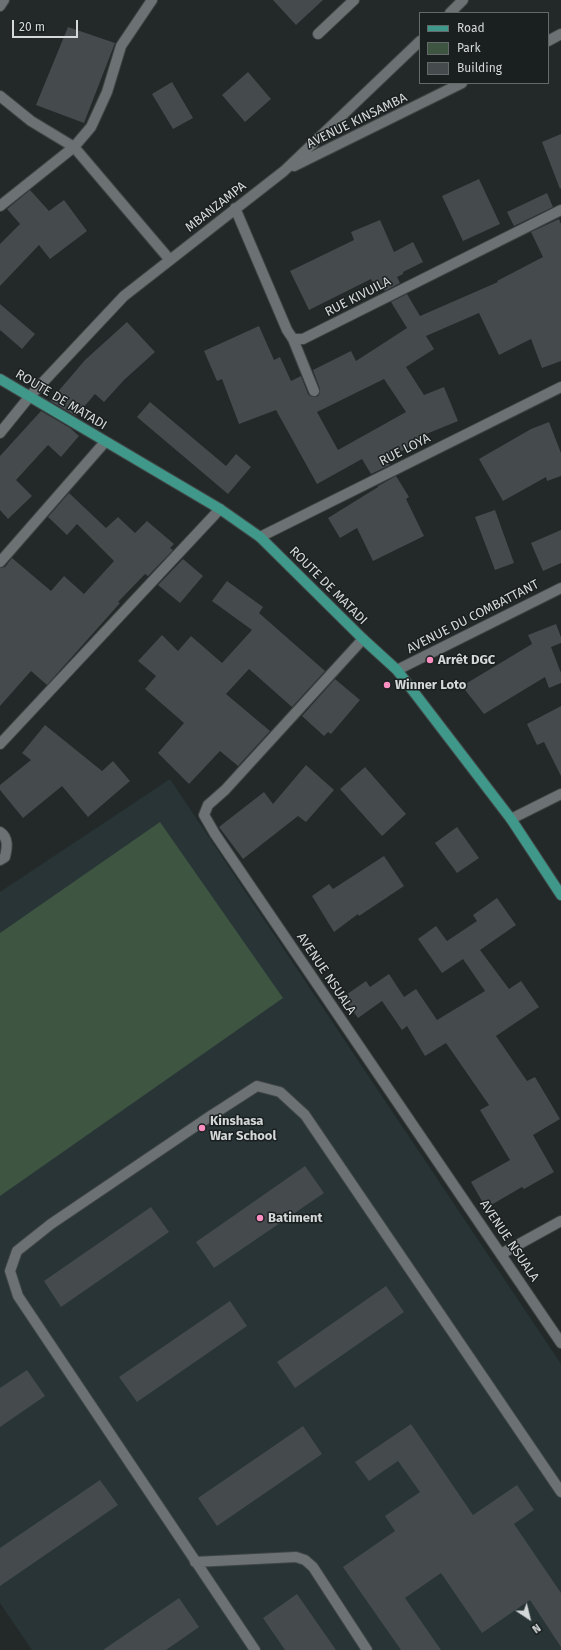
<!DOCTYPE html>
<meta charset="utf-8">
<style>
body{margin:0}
#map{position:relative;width:561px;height:1650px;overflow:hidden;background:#232929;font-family:"Fira Sans",sans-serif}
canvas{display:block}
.legend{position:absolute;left:419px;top:12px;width:130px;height:72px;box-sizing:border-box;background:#1a1f20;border:1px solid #64696a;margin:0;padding:5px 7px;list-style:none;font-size:12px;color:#d4d8d8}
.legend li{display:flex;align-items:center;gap:8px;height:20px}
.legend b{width:20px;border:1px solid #64696a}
.north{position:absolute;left:509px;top:1598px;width:40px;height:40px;-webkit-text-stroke:3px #1a1f20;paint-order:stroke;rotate:145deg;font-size:11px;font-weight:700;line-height:16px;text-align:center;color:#d4d8d8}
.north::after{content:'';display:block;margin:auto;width:14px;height:18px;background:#d4d8d8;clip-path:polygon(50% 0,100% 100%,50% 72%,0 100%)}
.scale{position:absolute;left:12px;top:20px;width:66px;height:18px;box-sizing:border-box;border:2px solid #d4d8d8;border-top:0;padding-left:5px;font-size:12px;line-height:14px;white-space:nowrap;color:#d4d8d8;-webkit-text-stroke:3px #1a1f20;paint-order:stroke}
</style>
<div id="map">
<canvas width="561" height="1650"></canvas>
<ul class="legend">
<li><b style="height:5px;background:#3f988a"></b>Road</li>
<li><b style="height:11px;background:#3e5542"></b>Park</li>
<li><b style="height:11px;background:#454a4d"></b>Building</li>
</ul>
<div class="north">N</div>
<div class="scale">20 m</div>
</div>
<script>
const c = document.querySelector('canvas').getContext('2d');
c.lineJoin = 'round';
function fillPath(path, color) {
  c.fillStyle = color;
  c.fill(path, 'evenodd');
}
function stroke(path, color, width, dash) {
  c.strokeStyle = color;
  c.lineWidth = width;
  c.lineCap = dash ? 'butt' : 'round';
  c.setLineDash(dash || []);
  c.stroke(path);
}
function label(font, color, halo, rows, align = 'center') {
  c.font = font + ' "Fira Sans",sans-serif';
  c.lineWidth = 3;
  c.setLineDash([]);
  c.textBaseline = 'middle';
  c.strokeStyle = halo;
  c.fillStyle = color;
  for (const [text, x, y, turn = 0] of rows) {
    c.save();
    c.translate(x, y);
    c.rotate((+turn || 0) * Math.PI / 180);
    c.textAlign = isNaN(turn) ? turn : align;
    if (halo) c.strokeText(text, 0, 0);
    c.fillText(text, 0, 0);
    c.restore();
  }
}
const built = new Path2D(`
 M 170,779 L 561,1364 L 561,1650 L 32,1650 L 0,1603 L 0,892 Z`);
const green = new Path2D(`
 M 160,822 L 283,998 L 0,1196 L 0,933 Z`);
const building = new Path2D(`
 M 273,0 L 323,0 L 296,25 Z
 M 68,27 L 115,43 L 84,123 L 36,105 Z
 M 248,72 L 271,99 L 245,122 L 222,95 Z
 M 172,82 L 193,118 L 173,129 L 152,94 Z
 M 561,134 L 561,188 L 560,189 L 542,142 Z
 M 479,179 L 500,224 L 463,241 L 442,196 Z
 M 30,190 L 49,211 L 64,200 L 87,231 L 50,259 L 39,245 L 0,286 L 0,244 L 20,224 L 7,209 Z
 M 547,193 L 553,207 L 514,226 L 507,212 Z
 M 559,219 L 561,224 L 561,361 L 542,368 L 531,339 L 499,355 L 479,313 L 426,336 L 434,349 L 406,367 L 424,395 L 444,387 L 458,421 L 419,437 L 421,440 L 386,460 L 390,465 L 371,474 L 362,459 L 317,484 L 276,410 L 239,424 L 222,379 L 217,381 L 204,351 L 259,326 L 274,360 L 280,357 L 291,381 L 301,376 L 308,394 L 310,396 L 316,397 L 319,395 L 320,389 L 313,370 L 351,351 L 356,361 L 407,328 L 391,302 L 407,294 L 420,316 L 498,282 L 497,281 L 543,257 L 531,232 ZM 384,379 L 406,412 L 338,450 L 317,412 Z
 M 380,220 L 394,252 L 413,242 L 423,262 L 403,272 L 403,274 L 397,277 L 400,283 L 385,291 L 381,284 L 374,287 L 371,279 L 309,310 L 290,271 L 354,240 L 351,232 Z
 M 0,304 L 35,334 L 22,349 L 0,330 Z
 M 127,322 L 155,352 L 124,380 L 104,402 L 95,394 L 76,416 L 50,401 L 85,360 Z
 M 150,402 L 226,466 L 236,454 L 251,467 L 228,494 L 137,417 Z
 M 41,411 L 70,428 L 79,436 L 61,457 L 48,445 L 16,480 L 32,496 L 8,519 L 0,510 L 0,456 Z
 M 549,422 L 561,453 L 561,476 L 547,481 L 546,477 L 503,501 L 479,459 L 531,429 Z
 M 396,476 L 409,497 L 406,499 L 424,536 L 373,561 L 357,528 L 340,538 L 328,518 L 378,487 L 378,486 Z
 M 69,493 L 106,528 L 118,517 L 135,533 L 147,521 L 174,544 L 170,548 L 173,550 L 148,576 L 145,574 L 118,602 L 120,603 L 47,685 L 31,671 L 0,706 L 0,568 L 5,567 L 12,558 L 51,591 L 64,576 L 84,594 L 114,561 L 77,524 L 67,535 L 48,517 Z
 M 495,510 L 514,563 L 495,570 L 475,517 Z
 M 561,530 L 561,563 L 543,571 L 531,543 Z
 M 183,559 L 203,576 L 180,603 L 158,585 Z
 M 227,581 L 263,607 L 259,613 L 325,671 L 292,707 L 249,669 L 226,694 L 270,731 L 238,766 L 220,751 L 189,784 L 158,753 L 184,723 L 145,689 L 156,676 L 138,661 L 162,635 L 178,651 L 191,636 L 222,663 L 252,630 L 212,601 Z
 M 556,624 L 561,637 L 561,643 L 551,647 L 561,673 L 561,683 L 549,688 L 545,677 L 484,714 L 462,686 L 532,644 L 528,635 Z
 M 335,679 L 360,700 L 331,734 L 328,732 L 324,736 L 302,716 Z
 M 561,706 L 561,776 L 544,742 L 537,745 L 527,724 Z
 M 45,725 L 102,771 L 113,761 L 130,781 L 88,817 L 62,786 L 23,818 L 0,790 L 0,785 L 31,760 L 22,753 Z
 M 306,765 L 334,790 L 306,822 L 298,816 L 243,859 L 219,827 L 264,792 L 273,804 Z
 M 365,767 L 406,814 L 382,836 L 340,789 Z
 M 457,827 L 479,858 L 457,873 L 435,843 Z
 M 384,856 L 404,886 L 359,916 L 358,914 L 334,932 L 312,896 L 329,884 L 333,889 Z
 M 497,898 L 516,925 L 480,950 L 509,989 L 521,981 L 539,1007 L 496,1036 L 527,1081 L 535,1077 L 560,1119 L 533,1135 L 554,1172 L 524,1189 L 522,1187 L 486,1208 L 471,1182 L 510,1160 L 480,1110 L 489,1105 L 446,1043 L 425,1056 L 407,1026 L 402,1030 L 382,1001 L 358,1018 L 343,997 L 366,981 L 370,987 L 389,974 L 404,997 L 416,989 L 437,1020 L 485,991 L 463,959 L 442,973 L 418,939 L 436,926 L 447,941 L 477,921 L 473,915 Z
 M 305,1166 L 324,1193 L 214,1268 L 196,1242 Z
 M 151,1207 L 169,1232 L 61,1307 L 44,1281 Z
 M 386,1286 L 404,1312 L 295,1388 L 277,1362 Z
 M 230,1301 L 247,1326 L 137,1402 L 119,1377 Z
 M 27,1370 L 45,1396 L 0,1427 L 0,1388 Z
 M 411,1424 L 473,1515 L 517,1485 L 534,1510 L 514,1524 L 561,1593 L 561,1647 L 530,1600 L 482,1633 L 441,1573 L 405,1598 L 441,1650 L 401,1650 L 343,1567 L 395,1531 L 385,1516 L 420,1492 L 398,1461 L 369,1481 L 355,1462 Z
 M 303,1426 L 322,1454 L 217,1526 L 198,1498 Z
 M 100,1480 L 118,1505 L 0,1586 L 0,1548 Z
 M 297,1594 L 336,1650 L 285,1650 L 263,1618 Z
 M 179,1598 L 199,1627 L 166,1650 L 103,1650 Z`);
const minor = new Path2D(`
 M 0,6 L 4,0
 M 450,13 L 463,0
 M 318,34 L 354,0
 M 548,41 L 561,34
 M 0,96 L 31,121 L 74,147 L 170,260
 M 294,166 L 462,83
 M 0,206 L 74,147 L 91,127 L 107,92 L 121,46 L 152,0
 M 235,208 L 287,330 L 293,339 L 303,339 L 561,210
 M 293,339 L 314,391
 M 0,433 L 30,396 L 124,296 L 284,171 L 420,41
 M 260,537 L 561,387
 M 0,562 L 105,442
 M 363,639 L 225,790 L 208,805 L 204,815 L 215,834 L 561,1343
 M 397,670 L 561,588
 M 0,744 L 220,509
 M 511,819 L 561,794
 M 0,832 C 9,838 7,848 5,857 L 0,860
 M 501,1254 L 561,1221
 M 195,1562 L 296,1557 L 305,1560 L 313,1567 L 367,1650
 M 255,1650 L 18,1296 L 10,1271 L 17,1251 L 51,1224 L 212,1115 L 257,1086 L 280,1092 L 305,1115 L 561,1492`);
const major = new Path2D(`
 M 0,379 L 220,509 L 260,537 L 363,639 L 397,670 L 511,819 L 561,895`);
const markers = [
 [430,660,4,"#fc8fc2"],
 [387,685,4,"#fc8fc2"],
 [202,1128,4,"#fc8fc2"],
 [260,1218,4,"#fc8fc2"]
];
const streetNames = [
 ["AVENUE KINSAMBA",357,121,-26],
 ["MBANZAMPA",216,207,-38],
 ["RUE KIVUILA",358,297,-27],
 ["ROUTE DE MATADI",61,400,31],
 ["RUE LOYA",405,450,-27],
 ["ROUTE DE MATADI",328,586,45],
 ["AVENUE DU COMBATTANT",473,617,-27],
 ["AVENUE NSUALA",326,974,56],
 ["AVENUE NSUALA",509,1241,56]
];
const poiNames = [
 ["Arrêt DGC",438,660],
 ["Winner Loto",395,685],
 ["Kinshasa",210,1121],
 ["War School",210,1136],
 ["Batiment",268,1218]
];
fillPath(built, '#283436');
fillPath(green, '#3e5542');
fillPath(building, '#454a4d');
stroke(minor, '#404545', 12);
stroke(major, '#404545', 12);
stroke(minor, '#6c7273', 10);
stroke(major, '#3f988a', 10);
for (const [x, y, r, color] of markers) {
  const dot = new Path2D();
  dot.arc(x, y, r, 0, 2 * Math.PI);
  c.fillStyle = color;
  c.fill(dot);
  stroke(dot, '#1a1f20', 1.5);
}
label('13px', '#d4d8d8', '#1a1f20', streetNames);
label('bold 13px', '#d4d8d8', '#1a1f20', poiNames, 'left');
</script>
